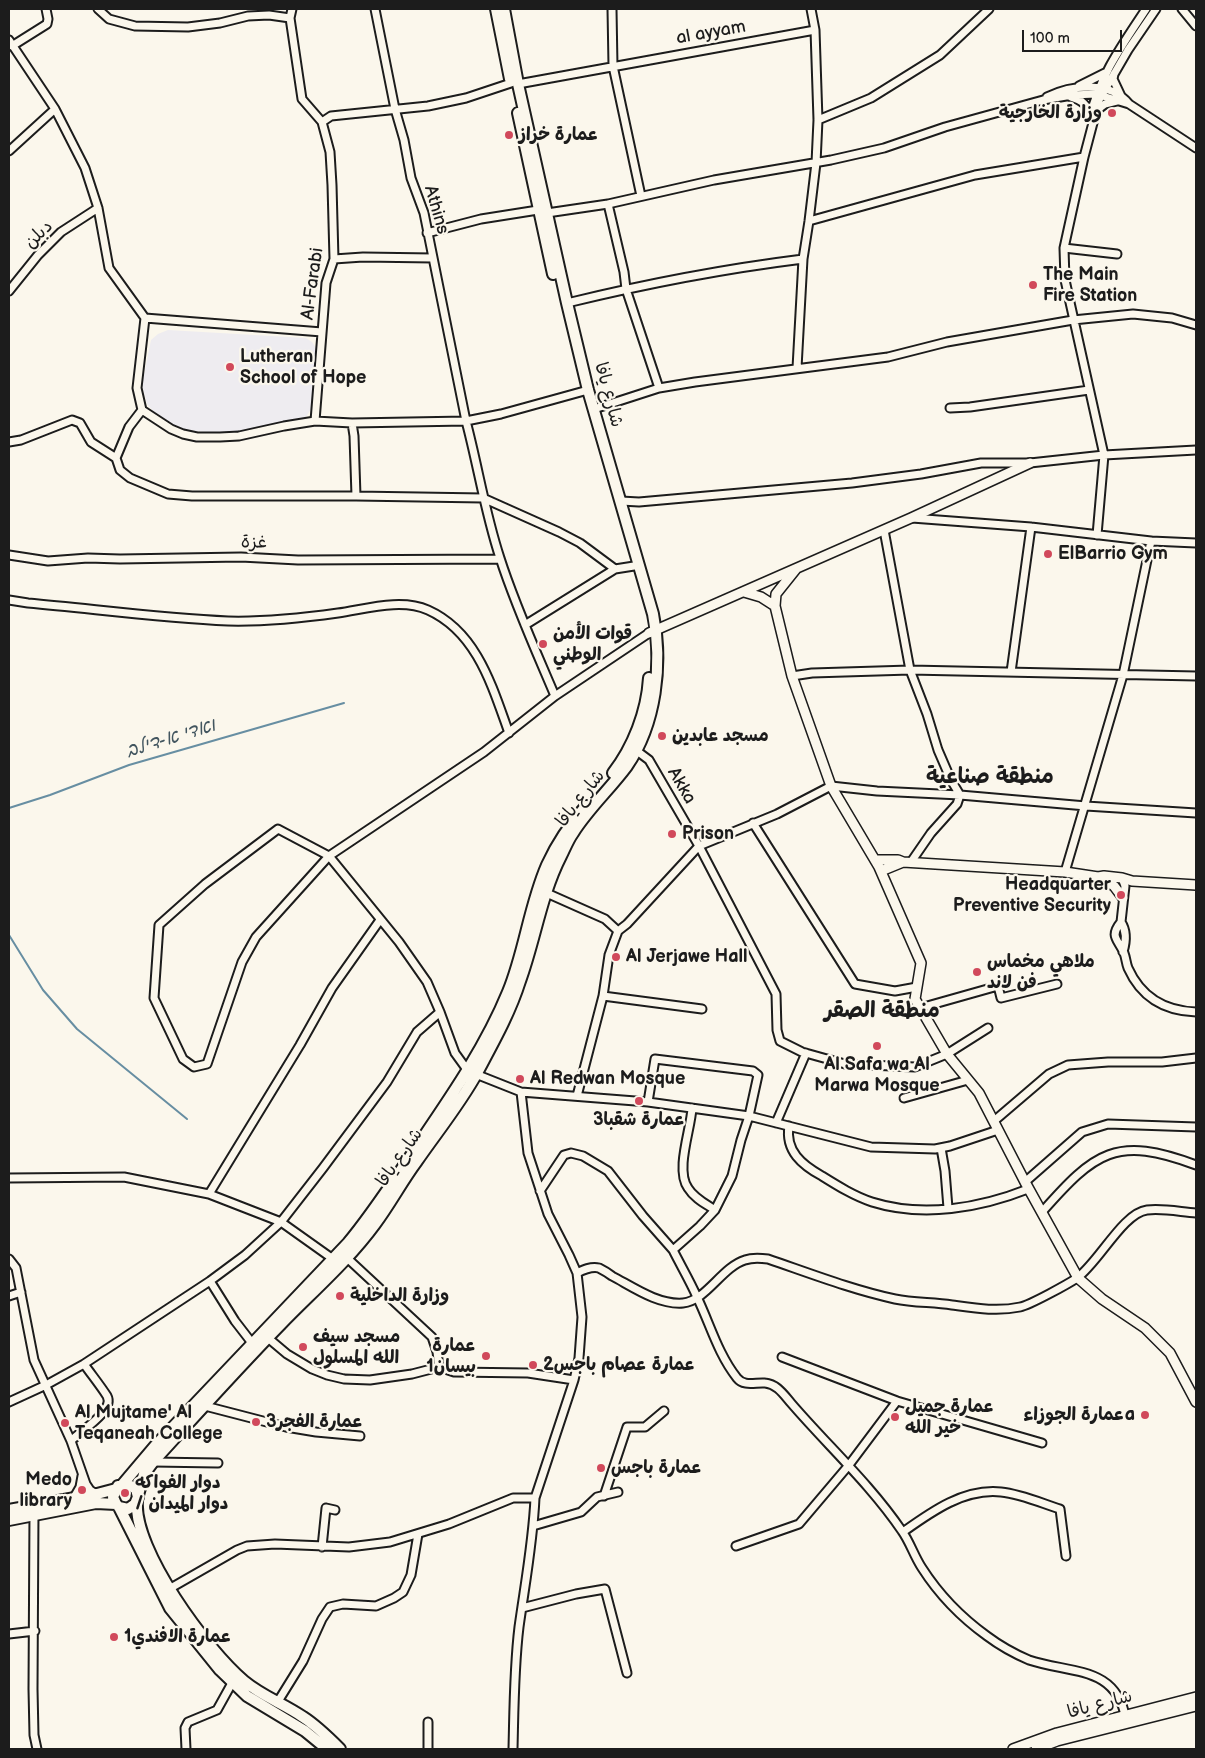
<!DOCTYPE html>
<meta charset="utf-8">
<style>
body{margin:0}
#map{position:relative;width:1205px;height:1758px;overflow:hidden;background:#fbf7ec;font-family:"Balsamiq Sans",sans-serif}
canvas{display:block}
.frame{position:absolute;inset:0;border:10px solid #1c1c1c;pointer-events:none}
.scale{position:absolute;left:1022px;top:30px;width:100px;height:22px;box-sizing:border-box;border:2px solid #1c1c1c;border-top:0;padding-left:6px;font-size:15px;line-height:18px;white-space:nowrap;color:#1c1c1c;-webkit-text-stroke:4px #fbf7ec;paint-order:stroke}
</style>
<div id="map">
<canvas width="1205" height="1758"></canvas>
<div class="frame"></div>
<div class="scale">100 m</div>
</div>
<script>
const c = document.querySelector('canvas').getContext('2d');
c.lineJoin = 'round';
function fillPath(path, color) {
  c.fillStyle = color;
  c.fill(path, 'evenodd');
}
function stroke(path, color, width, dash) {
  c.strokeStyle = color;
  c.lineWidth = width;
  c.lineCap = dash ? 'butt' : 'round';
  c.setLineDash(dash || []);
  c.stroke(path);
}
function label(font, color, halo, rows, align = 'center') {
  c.font = font + ' "Balsamiq Sans","Playpen Sans Arabic","Playpen Sans Hebrew",sans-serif';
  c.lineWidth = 4.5;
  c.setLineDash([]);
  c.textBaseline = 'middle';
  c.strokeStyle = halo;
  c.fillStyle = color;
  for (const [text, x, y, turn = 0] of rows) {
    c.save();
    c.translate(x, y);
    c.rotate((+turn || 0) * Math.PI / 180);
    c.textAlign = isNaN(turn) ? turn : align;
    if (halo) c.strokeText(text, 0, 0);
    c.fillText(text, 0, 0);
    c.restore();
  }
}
const built = new Path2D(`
 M 168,330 L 306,338 L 312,342 L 316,348 L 311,409 L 306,417 L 299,421 L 220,434 L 186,430 L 169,423 L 153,411 L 147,404 L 142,385 L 151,340 L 158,334 Z`);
const stream = new Path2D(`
 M 9,808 L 50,795 L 129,765 L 344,703
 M 9,935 L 43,990 L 77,1029 L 187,1119`);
const minor = new Path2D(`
 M 98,9 L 109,19 L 135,26 L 188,27 L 220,23 L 248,16 L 269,15 L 290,18 L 292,9
 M 375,9 L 395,109 L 404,140 L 411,178 L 424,213 L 466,421 C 478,466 485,513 500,558 C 515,605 536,651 555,696
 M 612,9 L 613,66 L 641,196
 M 1182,9 L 1196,26
 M 290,18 L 302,99 L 322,122 L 330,152 L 332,185 L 334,259 L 326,283 L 315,421
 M 9,40 L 55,109 L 85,168 L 98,208 L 109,268 L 145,318 L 137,388 L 142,410
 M 12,46 L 47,24 L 48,19 L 46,9
 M 1114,74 L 1113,79 L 1121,96
 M 518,84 L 815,30
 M 1079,86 L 1105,73
 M 1047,97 C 1071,85 1110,80 1129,104 L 1196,148
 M 1071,97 C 1082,100 1088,105 1090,116
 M 1097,110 L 1105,104 L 1117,101
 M 1090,117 C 1100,75 1123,44 1146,9
 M 818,120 L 871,98 L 940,55 L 989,9
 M 322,122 L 331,116 L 428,106 L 466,98 L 511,83
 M 9,151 L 55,109
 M 608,204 L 714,180 L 831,160 L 884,148 L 945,127 L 1043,100 L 1072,95 L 1096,94 L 1129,104
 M 809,221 L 975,175 L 1084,157
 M 427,233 L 481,219 L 538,210 L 547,213 L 608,204 L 624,272 L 626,289 L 659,388
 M 1064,248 L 1117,254
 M 334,259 L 363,257 L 433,258
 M 9,291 L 38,255 L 61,232 L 98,208
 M 567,303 C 645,284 723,269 803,259
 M 145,318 L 322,332
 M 797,368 L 803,259 L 809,221 L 816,163 L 818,120 L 815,30 L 811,9
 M 950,408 L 970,407 L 1089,390
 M 594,409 L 659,388 L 695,382 L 888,357 L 947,342 L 1073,320 L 1133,314 L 1172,318 L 1196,325
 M 142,410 L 129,427 L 116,458 L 120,470 L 130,478 L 168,494 L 192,496 L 356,496 L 483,498 L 559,532 L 580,543 L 615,569
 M 142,410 L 171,429 L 183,434 L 197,437 L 220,437 L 239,436 L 284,426 L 315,421 L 352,423 L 466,421 L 501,414 L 588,390
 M 352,423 L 354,436 L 356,496
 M 9,442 L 21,440 L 72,420 L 80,423 L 91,442 L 116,458
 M 621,501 L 639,502 L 852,483 L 921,474 L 981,463 L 1030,463 L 1104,455 L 1196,450
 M 912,518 L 1031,527 L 1151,541 L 1196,543
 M 884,530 L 910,670 L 927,714 L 938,750 L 951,780 L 960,795 L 957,804 L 931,833 L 911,862
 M 1097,535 L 1104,455 L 1065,280 L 1064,248 L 1084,157 L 1099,100 L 1128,50 L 1156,9
 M 9,555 L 48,561 L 88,558 L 120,559 L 241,557 L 298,560 L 500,559
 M 9,600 L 28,603 C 95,609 162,618 228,621 C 265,622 302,618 338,613 C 366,609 401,598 428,610 C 477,632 492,686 509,733
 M 525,625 L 615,569 L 634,566
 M 649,633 L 555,696 L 484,752 L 329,856 L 256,937 L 242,962 L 207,1064 L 194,1067 L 183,1059 L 154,998 L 159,925 L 205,884 L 278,829 L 329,856 L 399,942 L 427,982 L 440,1012 L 455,1053 L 468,1071 L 521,1092 L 648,1102 L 749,1116 L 871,1147 L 935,1149 L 950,1146 L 998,1130
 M 1011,672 L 1031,527
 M 792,676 L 812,673 L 910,670 L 1196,676
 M 633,748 L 649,760 L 699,846 L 776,994 L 777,1030 L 780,1041 L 802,1052 L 845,1064 L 915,1067 L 947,1054 L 988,1028
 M 753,823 L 855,984 L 895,991 L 917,987
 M 1065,872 L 1123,675 L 1151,541
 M 542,891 L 605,919 L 618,931
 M 1121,922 L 1125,886 L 1122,878
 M 1123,952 C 1126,942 1127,931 1121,922 C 1109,937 1118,939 1124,953 C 1126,958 1126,963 1128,968 C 1141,997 1165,1011 1196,1012
 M 603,996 L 702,1009
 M 920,1008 L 998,986 L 1001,998 L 1057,984
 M 521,1092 L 528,1153 L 548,1214 L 569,1255 L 577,1273 L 582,1317 L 579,1358 L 574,1380
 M 577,1096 L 603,996 L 609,955 L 618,931 L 627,924 L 699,846 L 777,814 L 831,786 L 877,791 L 960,795 L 1086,806 L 1196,813
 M 904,1098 L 968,1080
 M 692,1108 C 691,1129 675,1170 688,1188 C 694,1198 706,1204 715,1210
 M 994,1121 L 1049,1074 L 1068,1065 L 1108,1062 L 1162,1062 L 1196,1058
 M 776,1123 L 806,1053
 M 789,1126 C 785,1151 802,1165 822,1176 C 838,1186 854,1196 872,1202 C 923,1218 980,1208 1028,1189
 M 941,1148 L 945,1171 L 948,1208
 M 9,1178 L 124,1177 L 209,1194 L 281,1222 L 333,1259
 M 1025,1182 L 1082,1132 L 1108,1124 L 1196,1127
 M 540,1191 L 564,1155 L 571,1153 L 583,1156 L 608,1171 L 643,1216 L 673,1250 L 700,1226 L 715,1210 L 732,1176 L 741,1140 L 749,1116 L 758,1075 L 753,1071 L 655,1059 L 648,1102
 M 209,1194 L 300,1045 L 332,988 L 380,920
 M 1042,1212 C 1095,1152 1116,1135 1196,1165
 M 673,1250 C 681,1266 690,1281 697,1297 C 710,1324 718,1354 737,1378 C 744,1387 756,1382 765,1383 C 777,1384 784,1395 791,1403 C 828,1446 870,1484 902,1531 C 910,1542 914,1556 922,1568 C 938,1593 962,1618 987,1636 C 999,1645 1015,1654 1029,1660 C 1071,1674 1117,1665 1126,1720
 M 346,1257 L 432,1337 L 437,1352 L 439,1367
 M 9,1259 L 16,1268 L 34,1360 L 71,1441 L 86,1484 L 90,1490 L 96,1494
 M 577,1273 C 583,1270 591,1266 599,1268 C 603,1270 608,1273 612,1276 C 633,1287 658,1305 683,1303 C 706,1301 722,1267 745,1260 C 753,1257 761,1258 768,1259 C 809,1273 853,1290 895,1299 C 914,1303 933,1302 952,1305 C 974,1308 997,1312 1020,1307 C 1030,1305 1068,1284 1077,1278 C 1099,1262 1123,1213 1147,1210 C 1163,1208 1181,1212 1196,1213
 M 210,1281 L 235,1321 L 252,1343
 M 9,1296 L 21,1292
 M 782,1357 L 897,1401 L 1042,1443
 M 9,1402 L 46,1385 L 84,1364
 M 205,1406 L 286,1427 L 316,1432 L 360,1436
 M 71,1441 C 80,1431 115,1411 107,1396 C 100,1385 91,1374 84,1364 L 210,1281 L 245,1255 L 281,1222 L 323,1168 L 387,1082 L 417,1032 L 440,1012
 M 153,1462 L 218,1463
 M 604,1496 L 627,1427 L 645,1427 L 664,1411
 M 73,1499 L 80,1487 L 82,1476
 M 34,1511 L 33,1689 L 34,1735 L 37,1749
 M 533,1526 L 581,1512 L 597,1497 L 618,1492
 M 903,1532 C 931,1512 964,1488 1001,1492 C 1021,1494 1041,1503 1060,1509 L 1066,1556
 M 736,1546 L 799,1524 L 849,1465 L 897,1401
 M 322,1547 L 326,1508 L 335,1510
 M 169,1589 L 237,1550 L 247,1546 L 275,1544 L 349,1547 L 390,1542 L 449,1524 L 513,1498 L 535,1498 L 574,1380 L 528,1373 L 454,1372 L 439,1367 L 412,1374 L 370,1380 L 344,1379 L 327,1375 L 312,1369 L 287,1354 L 268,1338
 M 522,1608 L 576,1594 L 605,1589 L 627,1673
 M 9,1634 L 35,1631
 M 277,1703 L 303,1661 L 322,1619 L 330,1607 L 343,1604 L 376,1606 L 394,1598 L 403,1592 L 411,1575 L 418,1534
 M 428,1722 L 428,1749
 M 186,1749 L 185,1728 L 188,1722 L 217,1710 L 232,1683
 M 513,1749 C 514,1709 514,1668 519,1627 C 525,1584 533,1542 535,1498`);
const tertiary = new Path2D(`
 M 796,569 L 776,594 L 775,606 L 792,676 L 831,786 L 879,867 L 921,963 L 915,999 L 947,1054 L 979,1093 L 1025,1182 L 1078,1278 L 1102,1299 L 1145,1328 L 1170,1353 L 1196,1402
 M 744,592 L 761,597 L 775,606
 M 649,633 L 911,518 L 1030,463
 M 875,860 L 898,860 L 903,862 L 1065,872 L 1098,877 L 1104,876 L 1122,878 L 1132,881 L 1196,885
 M 881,871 L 903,862
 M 1099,877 L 1114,886 L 1123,898
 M 1013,1749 L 1057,1733 L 1196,1697
 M 1036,1749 L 1057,1741 L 1196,1706`);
const secondary = new Path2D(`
 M 496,9 L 510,79
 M 518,113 L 553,274
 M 613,773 C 633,747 647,712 649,678
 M 122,1485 L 155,1446 L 348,1243 C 373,1213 394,1180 416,1148 C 450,1098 485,1048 508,992 C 525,951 529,906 547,865 C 557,843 570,824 586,806
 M 138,1495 L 144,1474 L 153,1462 C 195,1416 237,1369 281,1324 C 312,1292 348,1261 375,1224 C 390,1204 402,1181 417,1161 C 437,1132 460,1104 477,1073 C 493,1043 510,1013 520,981 C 535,940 541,895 561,856 C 565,848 568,840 573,833 C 588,809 610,789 627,766 C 656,724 663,664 653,614 L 588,390 L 567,303 L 518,84 L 504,9
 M 137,1501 C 133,1550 207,1650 244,1681 C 262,1696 284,1704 303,1717 C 317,1726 329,1738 340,1749
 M 119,1507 L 170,1608 L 220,1670 L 247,1696 L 305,1731 L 327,1749
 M 9,1510 L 97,1494 L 116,1489
 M 9,1520 L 96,1503 L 116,1504 L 119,1507 L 128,1509 L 135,1504 L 138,1497 L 136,1489 L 129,1485 L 118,1486 L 113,1497 L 116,1504`);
const markers = [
 [1112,113,5,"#d1495b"],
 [509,135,5,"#d1495b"],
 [1033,285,5,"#d1495b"],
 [230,367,5,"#d1495b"],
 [1048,554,5,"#d1495b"],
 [543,644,5,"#d1495b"],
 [662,736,5,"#d1495b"],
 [672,834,5,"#d1495b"],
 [1121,895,5,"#d1495b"],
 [616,957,5,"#d1495b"],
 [977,972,5,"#d1495b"],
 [877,1046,5,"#d1495b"],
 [520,1079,5,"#d1495b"],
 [639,1101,5,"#d1495b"],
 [340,1296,5,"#d1495b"],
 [303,1347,5,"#d1495b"],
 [486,1356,5,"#d1495b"],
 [533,1365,5,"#d1495b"],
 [1145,1415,5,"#d1495b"],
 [895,1417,5,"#d1495b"],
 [256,1422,5,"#d1495b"],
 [65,1423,5,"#d1495b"],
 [601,1468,5,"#d1495b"],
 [82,1490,5,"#d1495b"],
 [125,1493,5,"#d1495b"],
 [114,1637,5,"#d1495b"]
];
const streetNames = [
 ["al ayyam",711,33,-10],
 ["Athins",436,210,74],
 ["دبلن",39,235,-45],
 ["Al-Farabi",313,284,-82],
 ["شارع يافا",608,395,75],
 ["غزة",254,543,1],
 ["Akka",681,786,60],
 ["شارع يافا",581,799,-52],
 ["شارع يافا",400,1158,-55],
 ["شارع يافا",1100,1705,-15]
];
const poiNames = [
 ["وزارة الخارجية",1102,113,"right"],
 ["عمارة خراز",519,135],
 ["The Main",1043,275],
 ["Fire Station",1043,296],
 ["Lutheran",240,357],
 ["School of Hope",240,378],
 ["ElBarrio Gym",1058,554],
 ["قوات الأمن",553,634],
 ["الوطني",553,655],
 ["مسجد عابدين",672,736],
 ["Prison",682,834],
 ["Headquarter",1111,885,"right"],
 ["Preventive Security",1111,906,"right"],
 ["Al Jerjawe Hall",626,957],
 ["ملاهي مخماس",987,962],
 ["فن لاند",987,983],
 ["Al Safa wa Al",877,1065,"center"],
 ["Marwa Mosque",877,1086,"center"],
 ["Al Redwan Mosque",530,1079],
 ["عمارة شقبا3",639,1120,"center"],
 ["وزارة الداخلية",350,1296],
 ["مسجد سيف",313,1337],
 ["الله المسلول",313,1358],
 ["عمارة",476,1346,"right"],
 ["بيسان1",476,1367,"right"],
 ["عمارة عصام باجس2",543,1365],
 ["عمارة جميل",905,1407],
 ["خير الله",905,1428],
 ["Al Mujtame' Al",75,1413],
 ["Teqaneah College",75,1434],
 ["عمارة الجوزاءa",1135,1415,"right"],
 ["عمارة الفجر3",266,1422],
 ["عمارة باجس",611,1468],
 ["Medo",72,1480,"right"],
 ["library",72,1501,"right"],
 ["دوار الفواكه",135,1483],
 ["/ دوار الميدان",135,1504],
 ["عمارة الافندي1",124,1637]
];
const waterNames = [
 ["ואדי א-דילב",171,739,-17]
];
const districtNames = [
 ["منطقة صناعية",990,777],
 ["منطقة الصقر",882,1011]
];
fillPath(built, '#eeecf0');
stroke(stream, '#678ea2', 2);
stroke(minor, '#1c1c1c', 11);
stroke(tertiary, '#1c1c1c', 12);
stroke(secondary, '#1c1c1c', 14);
stroke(minor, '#fbf7ec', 7);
stroke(tertiary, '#fbf7ec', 9);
stroke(secondary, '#fbf7ec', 10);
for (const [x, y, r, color] of markers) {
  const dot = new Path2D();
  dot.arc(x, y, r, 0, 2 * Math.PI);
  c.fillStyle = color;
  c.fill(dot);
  stroke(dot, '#fbf7ec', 2);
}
label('18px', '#1c1c1c', '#fbf7ec', streetNames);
label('bold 18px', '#1c1c1c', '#fbf7ec', poiNames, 'left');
label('italic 19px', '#42555f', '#fbf7ec', waterNames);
label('bold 22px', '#1c1c1c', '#fbf7ec', districtNames);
</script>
